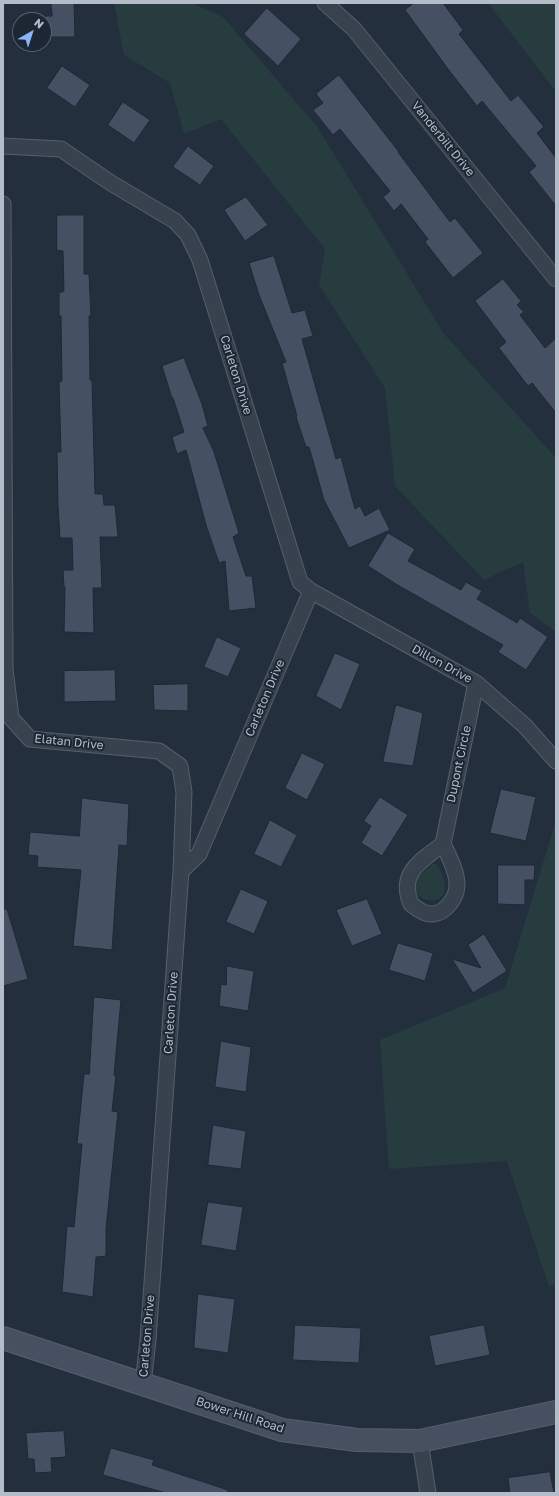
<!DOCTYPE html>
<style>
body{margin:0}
#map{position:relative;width:559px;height:1496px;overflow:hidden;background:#242f3e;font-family:"Golos Text",sans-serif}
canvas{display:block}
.frame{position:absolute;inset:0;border:4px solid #b4bcc9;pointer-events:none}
.north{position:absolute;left:12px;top:12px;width:40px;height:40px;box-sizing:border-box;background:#1d2633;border:1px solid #59626f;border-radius:50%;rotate:39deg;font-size:11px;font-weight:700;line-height:16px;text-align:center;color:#b4bcc9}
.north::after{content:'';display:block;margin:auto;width:14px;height:18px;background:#8ab4f8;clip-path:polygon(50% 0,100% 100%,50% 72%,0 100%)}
</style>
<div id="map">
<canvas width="559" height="1496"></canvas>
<div class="frame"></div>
<div class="north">N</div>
</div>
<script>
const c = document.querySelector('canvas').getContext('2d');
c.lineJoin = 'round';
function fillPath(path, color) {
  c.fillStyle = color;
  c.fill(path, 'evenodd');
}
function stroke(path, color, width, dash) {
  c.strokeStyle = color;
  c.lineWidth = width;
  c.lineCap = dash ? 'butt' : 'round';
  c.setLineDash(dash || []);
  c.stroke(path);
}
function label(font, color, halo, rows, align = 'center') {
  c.font = font + ' "Golos Text",sans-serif';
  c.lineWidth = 4;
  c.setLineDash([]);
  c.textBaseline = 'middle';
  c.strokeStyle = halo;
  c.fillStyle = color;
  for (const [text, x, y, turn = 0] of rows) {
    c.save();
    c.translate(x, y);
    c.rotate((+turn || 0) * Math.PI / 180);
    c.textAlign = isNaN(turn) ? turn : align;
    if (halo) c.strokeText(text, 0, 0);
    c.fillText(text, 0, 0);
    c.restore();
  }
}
const green = new Path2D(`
 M 114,3 L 192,3 L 223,17 L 318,128 L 444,334 L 556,458 L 556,632 L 530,613 L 523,562 L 484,580 L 395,486 L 385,388 L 319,285 L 325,249 L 221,119 L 184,134 L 170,83 L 124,55 Z
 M 488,3 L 556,3 L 556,92 Z
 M 556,820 L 556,1284 L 549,1286 L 507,1161 L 389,1169 L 380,1040 L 505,988 Z
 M 432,864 L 436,864 C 440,868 441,873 443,878 C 456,910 405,905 417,880 C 420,874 428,869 432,864 Z`);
const building = new Path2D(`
 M 51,3 L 74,3 L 75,37 L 46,37 L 45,16 L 52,16 Z
 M 414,3 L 443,3 L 463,30 L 459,34 L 511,101 L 518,95 L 544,127 L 537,133 L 556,158 L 556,206 L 529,172 L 536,166 L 482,101 L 477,106 L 448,69 L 405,10 Z
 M 267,8 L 301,39 L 278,66 L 244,34 Z
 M 62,66 L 90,85 L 75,107 L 47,88 Z
 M 339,75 L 399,152 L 398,152 L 450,222 L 455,218 L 483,253 L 453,278 L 425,242 L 428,239 L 401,204 L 394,211 L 383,197 L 390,191 L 340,129 L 333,135 L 313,110 L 323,103 L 316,94 Z
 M 123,102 L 150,120 L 134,143 L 108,125 Z
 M 188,146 L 214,166 L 200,185 L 173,167 Z
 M 246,197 L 268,225 L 245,241 L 224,210 Z
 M 57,215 L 84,215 L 84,274 L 89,274 L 91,316 L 89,316 L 90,380 L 92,380 L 95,494 L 103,494 L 104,505 L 115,505 L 118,537 L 100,537 L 102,588 L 93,588 L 94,633 L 64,632 L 65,587 L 64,587 L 63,570 L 73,570 L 72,538 L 60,538 L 58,506 L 57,452 L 61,452 L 59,382 L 62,381 L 61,316 L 59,316 L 59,293 L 64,291 L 63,251 L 57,250 Z
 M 274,256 L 292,313 L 305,310 L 313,336 L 302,339 L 336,459 L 341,457 L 355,509 L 360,506 L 365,516 L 379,508 L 390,530 L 349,548 L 324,500 L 309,447 L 306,447 L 296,417 L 297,416 L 282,363 L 286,362 L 259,295 L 249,263 Z
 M 503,279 L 521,301 L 517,305 L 524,312 L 520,315 L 545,348 L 556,338 L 556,413 L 532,383 L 528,386 L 499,348 L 506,342 L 475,301 Z
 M 184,358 L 202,404 L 208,426 L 203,428 L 214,452 L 239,533 L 233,537 L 246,576 L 252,576 L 256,608 L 229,611 L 225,561 L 219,563 L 206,525 L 186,450 L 177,454 L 172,437 L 184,432 L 173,398 L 172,398 L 162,366 Z
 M 388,533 L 415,549 L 408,561 L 461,590 L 466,582 L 482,591 L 477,599 L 517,623 L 520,618 L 548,637 L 526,670 L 498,652 L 503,645 L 396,584 L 368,566 Z
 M 217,637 L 241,648 L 228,677 L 204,667 Z
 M 335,653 L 360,664 L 341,710 L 316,696 Z
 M 115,670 L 116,701 L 64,702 L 64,671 Z
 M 188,684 L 188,711 L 154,710 L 153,685 Z
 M 396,705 L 423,713 L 413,766 L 383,762 Z
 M 302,753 L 325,764 L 307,800 L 285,788 Z
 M 501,789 L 536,797 L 526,841 L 490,833 Z
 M 380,797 L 408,815 L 382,856 L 361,843 L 371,826 L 364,821 Z
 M 82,798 L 129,804 L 127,846 L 119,845 L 112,950 L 73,946 L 81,870 L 37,867 L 38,856 L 28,855 L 30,832 L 79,836 Z
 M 270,820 L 297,835 L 281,867 L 254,854 Z
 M 498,865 L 535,865 L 534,880 L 525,880 L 525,905 L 498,904 Z
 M 241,889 L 268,901 L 254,934 L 226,922 Z
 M 367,899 L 382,934 L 352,946 L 336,910 Z
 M 3,909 L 7,909 L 28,979 L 3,986 Z
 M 484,934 L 507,971 L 473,993 L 452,959 L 481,968 L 468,945 Z
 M 398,943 L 433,953 L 425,981 L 389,970 Z
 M 227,966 L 254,971 L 248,1011 L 219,1006 L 221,984 L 226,985 Z
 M 94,997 L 121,1000 L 114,1075 L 116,1075 L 112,1111 L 118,1112 L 106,1229 L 106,1256 L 96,1257 L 93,1297 L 62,1292 L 67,1226 L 74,1227 L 82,1144 L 77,1144 L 84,1074 L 89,1074 Z
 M 221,1041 L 251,1047 L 246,1092 L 215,1087 Z
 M 213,1125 L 246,1131 L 241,1169 L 208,1165 Z
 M 208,1202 L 243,1207 L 236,1251 L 201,1245 Z
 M 198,1294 L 235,1299 L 228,1353 L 194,1348 Z
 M 295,1325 L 361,1328 L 359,1363 L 293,1360 Z
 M 484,1325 L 490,1355 L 435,1366 L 429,1336 Z
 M 64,1431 L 66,1457 L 51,1458 L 52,1472 L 35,1473 L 34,1459 L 28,1459 L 26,1433 Z
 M 111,1448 L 154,1460 L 152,1465 L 228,1490 L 227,1493 L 166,1493 L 103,1475 Z
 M 550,1472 L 554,1493 L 510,1493 L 508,1478 Z`);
const minor = new Path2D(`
 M 325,3 L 354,29 L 556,279
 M 3,146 L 61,149 L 111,183 L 175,221 L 188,235 L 200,260 L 300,582 L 311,591 L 199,854 L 181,871 L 148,1340 L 143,1384
 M 3,204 L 5,669 L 11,718 L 30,739 L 159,751 L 180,766 L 184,792 L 181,871
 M 311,591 L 476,683 L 525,726 L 556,761
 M 443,844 C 421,861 398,873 411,904 C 417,909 425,915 433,914 C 446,913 457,897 457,885 C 457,871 449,857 443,844 L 476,683
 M 420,1441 L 428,1493`);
const secondary = new Path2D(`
 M 3,1338 L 282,1430 L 357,1440 L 420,1441 L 556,1412`);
const streetNames = [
 ["Vanderbilt Drive",443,139,51],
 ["Carleton Drive",236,375,73],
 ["Dillon Drive",442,664,29],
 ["Carleton Drive",265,698,-67],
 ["Elatan Drive",69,742,6],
 ["Dupont Circle",459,764,-78],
 ["Carleton Drive",171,1013,-86],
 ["Carleton Drive",147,1336,-85],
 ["Bower Hill Road",240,1415,18]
];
fillPath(green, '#263c3f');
fillPath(building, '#455162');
stroke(building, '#1f2835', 1);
stroke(minor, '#565f6c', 17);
stroke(secondary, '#565f6c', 24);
stroke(minor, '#38414e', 15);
stroke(secondary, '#465061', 22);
label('12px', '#b4bcc9', '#1d2633', streetNames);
</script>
